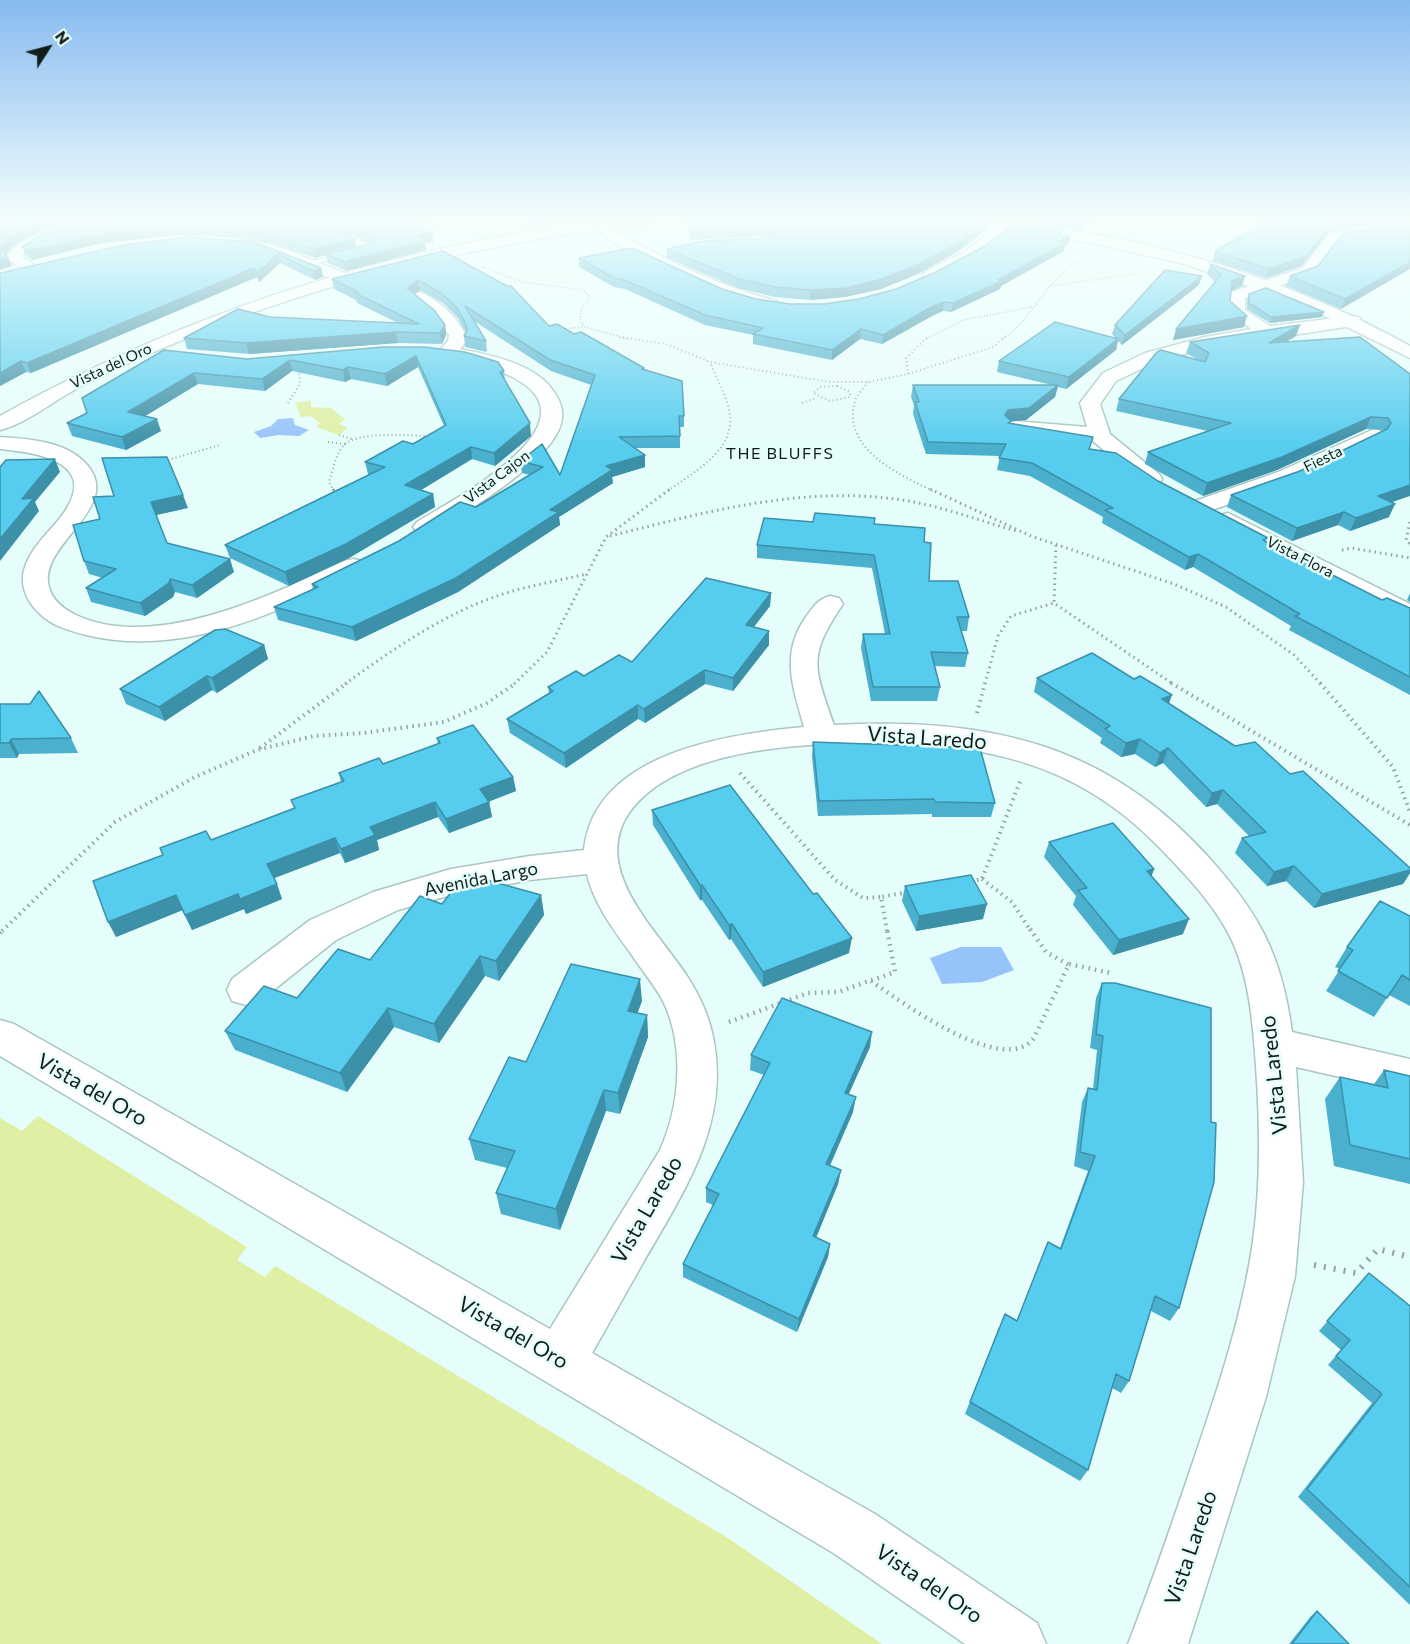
<!DOCTYPE html>
<style>
body{margin:0}
#map{position:relative;width:1410px;height:1644px;overflow:hidden;background:#e6fefb;font-family:Commissioner,sans-serif}
canvas{display:block}
.north{position:absolute;left:18px;top:18px;width:60px;height:60px;-webkit-text-stroke:4px #e6fefb;paint-order:stroke;rotate:54deg;font-size:16px;font-weight:700;line-height:24px;text-align:center;color:#121d1b}
.north::after{content:'';display:block;margin:auto;width:21px;height:27px;background:#121d1b;clip-path:polygon(50% 0,100% 100%,50% 72%,0 100%)}
</style>
<div id="map">
<canvas width="1410" height="1644"></canvas>
<div class="north">N</div>
</div>
<script>
const c = document.querySelector('canvas').getContext('2d');
c.lineJoin = 'round';
function fillPath(path, color) {
  c.fillStyle = color;
  c.fill(path, 'evenodd');
}
function stroke(path, color, width, dash) {
  c.strokeStyle = color;
  c.lineWidth = width;
  c.lineCap = dash ? 'butt' : 'round';
  c.setLineDash(dash || []);
  c.stroke(path);
}
function label(font, color, halo, rows, align = 'center') {
  c.font = font + ' Commissioner,sans-serif';
  c.lineWidth = 5;
  c.setLineDash([]);
  c.textBaseline = 'middle';
  c.strokeStyle = halo;
  c.fillStyle = color;
  for (const [text, x, y, turn = 0] of rows) {
    c.save();
    c.translate(x, y);
    c.rotate((+turn || 0) * Math.PI / 180);
    c.textAlign = isNaN(turn) ? turn : align;
    if (halo) c.strokeText(text, 0, 0);
    c.fillText(text, 0, 0);
    c.restore();
  }
}
const green = new Path2D(`
 M 311,401 L 311,407 L 331,408 L 345,419 L 339,424 L 348,428 L 339,435 L 316,427 L 320,423 L 311,416 L 301,417 L 295,402 Z
 M 38,1116 L 247,1247 L 237,1260 L 265,1277 L 275,1266 L 728,1538 L 882,1644 L 0,1644 L 0,1118 L 22,1131 Z`);
const water = new Path2D(`
 M 293,418 L 295,425 L 309,430 L 299,436 L 279,435 L 260,438 L 254,432 L 271,426 L 278,419 Z
 M 961,947 L 1001,947 L 1014,970 L 982,982 L 942,984 L 930,958 Z`);
const pathFar5 = new Path2D(`
 M 406,219 L 433,224 L 435,233
 M 1077,260 L 1050,286 L 1141,273
 M 483,267 L 522,282 L 583,290 L 589,296 L 588,302 L 582,307 L 580,319 L 584,327 L 629,339
 M 560,329 L 584,327
 M 926,339 L 963,320 L 1032,307
 M 1003,339 L 1018,327 L 1050,286`);
const pathFar4 = new Path2D(`
 M 619,337 L 666,344 L 710,362 L 829,382 L 868,382 L 908,374 L 993,347 L 1005,337
 M 908,374 L 906,358 L 928,337
 M 868,382 C 864,388 857,395 855,401 C 841,449 900,475 933,491
 M 837,386 L 850,392 L 850,397 L 830,401 L 813,393 L 820,387 Z
 M 288,403 L 300,384 L 299,371
 M 802,403 L 816,398
 M 339,435 L 352,439
 M 328,442 L 345,444
 M 164,461 L 220,445
 M 334,491 L 329,482 C 333,470 335,456 343,446 C 357,430 411,436 432,436
 M 668,491 C 693,472 734,452 730,415 C 728,398 716,378 710,362`);
const pathFar3 = new Path2D(`
 M 333,489 L 336,495
 M 930,489 L 1031,536 L 1174,584 L 1226,607 L 1294,655 L 1321,684
 M 1410,522 L 1406,540 L 1410,544
 M 610,536 C 706,512 802,485 902,500 C 941,506 978,520 1016,531
 M 1056,545 L 1054,603 L 1173,684
 M 1342,550 L 1351,548 L 1410,558
 M 345,684 C 392,650 442,615 497,596 C 526,586 557,581 587,574
 M 514,684 L 547,652 L 606,537 L 670,489
 M 985,684 L 998,636 L 1011,616 L 1054,603`);
const pathFar2 = new Path2D(`
 M 1171,683 L 1410,825
 M 1320,683 L 1393,767 L 1410,812
 M 977,713 L 985,683
 M 260,748 L 347,683
 M 740,773 L 835,880 L 863,898 L 881,897
 M 982,879 L 1012,902 L 1031,931
 M 971,881 L 982,879 L 1021,779
 M 2,931 L 115,822 L 195,777 L 257,750 L 314,736 L 363,733 L 444,722 L 487,703 L 516,683
 M 887,931 L 881,897 L 908,892`);
const pathFar1 = new Path2D(`
 M 1030,929 L 1046,952 L 1069,965
 M 0,933 L 4,929
 M 871,981 C 900,1001 1004,1078 1034,1038 L 1069,964 L 1111,973
 M 729,1022 L 808,993 L 838,992 L 895,972 L 887,929`);
const path = new Path2D(`
 M 1314,1265 L 1356,1273 L 1378,1249 L 1410,1257`);
const service = new Path2D(`
 M 345,236 L 351,236 L 375,250 L 307,265 L 303,263 L 363,249 L 345,240 Z`);
const minor = new Path2D(`
 M 109,219 L 152,219 L 145,223 C 115,225 40,231 22,257 L 38,267 L 35,270 L 25,270 L 5,258 C 27,228 75,224 109,219 Z
 M 579,219 L 595,219 C 653,254 711,284 777,301 L 779,305 L 771,310 L 717,294 L 670,273 L 624,249 Z
 M 1005,219 L 1020,219 C 1006,236 947,284 925,278 L 923,275 L 925,272 L 966,251 Z
 M 1358,228 L 1410,230 L 1410,238 L 1358,236 L 1339,240 L 1313,274 L 1245,298 L 1245,310 L 1270,326 L 1353,316 L 1359,317 L 1362,321 L 1359,325 L 1207,348 L 1158,361 L 1116,381 L 1100,404 L 1110,434 L 1159,474 L 1162,479 L 1159,484 L 1143,484 L 1092,440 L 1015,433 L 1008,431 L 1005,427 L 1008,423 L 1015,421 L 1087,427 L 1080,403 L 1103,373 L 1145,353 L 1205,337 L 1251,329 L 1229,312 L 1231,292 L 1303,268 L 1329,234 Z
 M 223,237 L 272,244 L 349,275 L 351,278 L 343,283 L 337,281 L 264,251 L 218,244 L 216,241 Z
 M 419,292 C 435,296 468,325 466,342 L 460,349 C 491,355 536,364 554,392 C 560,401 563,408 562,418 C 559,458 466,512 433,532 L 417,532 L 413,527 L 417,522 C 451,501 593,428 521,382 C 496,366 467,364 440,357 L 437,353 L 448,341 L 449,335 L 437,319 L 413,300 L 411,297 Z
 M 1374,429 L 1381,431 L 1384,435 L 1381,439 L 1294,482 L 1203,513 L 1195,511 L 1192,506 L 1195,501 L 1278,472 Z
 M 0,437 C 29,439 68,441 88,466 C 121,507 45,541 48,581 C 49,598 62,608 76,615 C 155,652 272,595 344,561 L 353,559 L 362,561 L 365,566 C 356,580 330,587 314,594 C 244,627 164,654 86,635 C 68,630 51,626 38,612 C 26,600 19,583 25,567 C 33,543 55,528 67,508 C 96,460 32,452 0,449 Z
 M 1228,513 L 1410,604 L 1410,622 L 1401,620 L 1220,525 L 1216,520 L 1220,515 Z
 M 830,596 L 839,598 L 843,604 C 807,657 814,667 834,725 C 986,717 1106,742 1211,860 C 1261,916 1282,957 1292,1032 L 1410,1059 L 1410,1093 L 1296,1067 L 1303,1182 L 1295,1276 L 1266,1397 L 1188,1644 L 1128,1644 C 1153,1580 1175,1515 1197,1450 C 1220,1382 1243,1312 1253,1241 C 1261,1184 1260,1124 1256,1066 C 1253,1026 1250,983 1234,945 C 1218,908 1187,876 1159,847 C 1074,759 977,742 859,743 C 791,744 672,751 629,813 C 590,870 658,931 687,976 C 700,996 710,1018 714,1042 C 729,1125 684,1192 644,1261 C 622,1300 600,1339 578,1378 L 560,1385 L 542,1378 L 535,1360 L 542,1342 L 660,1150 C 680,1106 685,1046 663,1001 C 654,984 640,968 629,951 C 613,929 593,902 587,874 L 530,880 L 451,895 L 398,910 L 336,940 L 260,1001 L 246,1005 L 232,1001 L 227,990 L 232,979 L 310,920 L 373,892 L 451,869 L 530,856 L 584,850 C 594,753 727,734 804,727 C 793,688 780,653 806,617 C 813,607 818,599 830,596 Z`);
const tertiary = new Path2D(`
 M 616,219 L 654,219 L 647,223 C 488,243 335,277 187,338 C 150,353 114,369 80,387 C 54,400 28,423 0,430 L 0,416 C 193,309 397,245 616,219 Z
 M 947,219 C 983,216 1020,222 1056,228 C 1181,246 1300,285 1410,346 L 1410,358 L 1298,303 L 1185,264 L 1072,239 L 954,223 Z
 M 0,1020 L 14,1024 L 875,1514 L 1037,1623 L 1046,1644 L 965,1644 L 835,1554 L 0,1056 Z`);
const wall = new Path2D(`
 M 123,219 L 404,219 L 432,233 L 434,242 L 425,243 L 426,250 L 346,271 L 328,263 L 326,255 L 315,258 L 280,246 L 245,238 L 174,235 L 102,243 L 32,260 L 26,256 L 22,247 ZM 346,234 L 351,234 L 369,244 L 356,247 L 355,239 Z
 M 686,219 L 969,219 L 986,230 L 957,252 L 918,274 L 881,289 L 845,297 L 810,300 L 775,297 L 738,288 L 667,258 L 667,249 L 767,238 L 771,236 L 690,240 Z
 M 1021,219 L 1098,219 L 1079,230 L 1022,220 Z
 M 1271,219 L 1410,219 L 1410,228 L 1358,226 L 1329,232 L 1302,266 L 1266,278 L 1213,261 L 1215,251 Z
 M 1062,231 L 1062,234 L 1070,236 L 1068,244 L 1065,246 L 1064,251 L 1001,286 L 1000,289 L 951,312 L 943,311 L 932,316 L 882,344 L 860,339 L 832,360 L 753,344 L 753,335 L 705,325 L 625,289 L 614,287 L 579,267 L 579,258 L 722,289 L 756,299 L 790,304 L 824,304 L 859,299 L 896,289 Z
 M 1410,231 L 1341,309 L 1286,286 L 1290,276 Z
 M 254,242 L 321,268 L 323,277 L 315,280 L 280,263 L 259,282 L 257,277 L 31,373 L 26,372 L 0,386 L 0,273 Z
 M 443,251 L 549,326 L 574,334 L 644,368 L 644,369 L 684,416 L 684,427 L 680,427 L 680,448 L 635,448 L 645,467 L 612,477 L 613,483 L 559,517 L 560,525 L 458,592 L 356,641 L 278,620 L 274,607 L 313,590 L 312,584 L 476,507 L 530,475 L 522,473 L 520,461 L 542,444 L 560,475 L 591,385 L 551,371 L 474,321 L 486,341 L 487,352 L 465,347 L 464,336 L 466,332 L 458,318 L 443,303 L 420,290 L 414,294 L 445,325 L 446,335 L 442,344 L 398,343 L 249,354 L 187,349 L 184,338 L 270,317 L 398,323 L 357,303 L 356,300 L 334,289 L 332,279 Z
 M 1210,264 L 1245,276 L 1242,286 L 1231,291 L 1230,301 L 1244,327 L 1173,340 L 1215,282 L 1207,274 Z
 M 1199,285 L 1122,345 L 1118,341 L 1116,350 L 1066,389 L 1058,387 L 1055,397 L 1026,420 L 1011,421 L 1010,424 L 1090,449 L 1158,481 L 1267,542 L 1382,600 L 1410,608 L 1410,695 L 1289,630 L 1291,626 L 1193,567 L 1185,570 L 1102,523 L 1103,517 L 1030,476 L 997,470 L 1000,456 L 926,454 L 913,414 L 914,405 L 911,397 L 913,385 L 1052,385 L 997,372 L 999,361 L 1116,339 L 1112,334 L 1115,325 Z
 M 1249,294 L 1322,317 L 1270,323 L 1247,309 L 1247,300 Z
 M 1296,336 L 1286,342 L 1410,374 L 1389,517 L 1350,531 L 1338,525 L 1292,541 L 1227,507 L 1231,495 L 1300,471 L 1383,431 L 1383,430 L 1366,429 L 1277,470 L 1203,496 L 1145,464 L 1148,452 L 1208,431 L 1116,411 L 1119,399 L 1200,361 L 1186,353 L 1190,342 Z
 M 383,347 L 504,371 L 505,380 L 531,436 L 495,466 L 472,459 L 421,490 L 433,494 L 435,507 L 349,558 L 289,586 L 230,558 L 225,545 L 369,475 L 368,474 L 365,462 L 413,444 L 444,426 L 418,367 L 387,386 L 351,379 L 345,382 L 292,371 L 265,391 L 198,384 L 145,416 L 161,431 L 126,450 L 72,436 L 67,423 L 87,413 L 82,398 L 247,359 Z
 M 188,508 L 156,515 L 167,543 L 234,572 L 197,598 L 175,592 L 173,597 L 145,616 L 91,602 L 86,588 L 103,578 L 89,574 L 84,561 L 100,519 Z
 M 813,522 L 874,524 L 924,542 L 929,581 L 969,617 L 967,631 L 961,631 L 968,653 L 965,667 L 934,666 L 940,687 L 937,701 L 871,701 L 861,648 L 863,634 L 885,634 L 872,568 L 757,558 L 757,545 Z
 M 771,593 L 770,606 L 754,627 L 769,631 L 769,645 L 733,691 L 705,684 L 645,723 L 638,719 L 566,768 L 510,733 L 507,719 L 549,693 L 548,687 L 632,662 Z
 M 1410,593 L 1410,602 L 1407,600 Z
 M 264,645 L 268,659 L 217,693 L 212,690 L 165,721 L 126,704 L 120,689 Z
 M 1037,678 L 1134,679 L 1168,704 L 1235,746 L 1290,774 L 1410,868 L 1410,873 L 1403,884 L 1314,908 L 1286,881 L 1267,886 L 1235,853 L 1242,838 L 1249,836 L 1217,804 L 1206,807 L 1163,763 L 1155,767 L 1135,754 L 1121,757 L 1100,743 L 1102,738 L 1034,692 Z
 M 0,704 L 71,738 L 78,753 L 19,754 L 17,758 L 0,758 Z
 M 437,738 L 513,777 L 516,791 L 489,801 L 492,817 L 449,833 L 438,817 L 377,840 L 379,850 L 345,863 L 340,853 L 274,878 L 282,899 L 246,914 L 244,909 L 192,930 L 182,910 L 116,937 L 211,840 L 294,808 L 291,800 L 341,782 L 339,773 L 383,764 L 438,744 Z
 M 813,742 L 995,803 L 991,817 L 932,817 L 932,814 L 818,816 L 812,757 Z
 M 652,810 L 849,953 L 763,987 L 731,939 L 729,940 L 702,900 L 700,900 L 653,825 Z
 M 1049,842 L 1154,869 L 1151,876 L 1183,934 L 1113,955 L 1073,905 L 1076,896 L 1044,857 Z
 M 905,886 L 983,919 L 916,931 L 902,901 Z
 M 541,895 L 544,915 L 499,981 L 485,976 L 439,1043 L 394,1027 L 347,1092 L 235,1050 L 225,1031 L 297,998 L 370,960 L 442,904 Z
 M 1410,916 L 1410,1006 L 1389,995 L 1374,1017 L 1326,991 L 1340,969 L 1335,967 L 1347,947 Z
 M 1102,983 L 1179,1308 L 1170,1321 L 1151,1311 L 1129,1381 L 1121,1393 L 1112,1388 L 1088,1470 L 1080,1481 L 965,1414 L 999,1327 L 1017,1321 L 1048,1242 L 1060,1248 L 1088,1171 L 1074,1166 L 1082,1102 L 1088,1088 L 1093,1089 L 1097,1050 L 1090,1048 L 1096,998 Z
 M 642,1001 L 637,1013 L 647,1015 L 648,1037 L 620,1114 L 606,1111 L 560,1230 L 501,1214 L 496,1193 L 507,1168 L 475,1160 L 469,1139 L 526,1062 Z
 M 870,1047 L 848,1094 L 853,1112 L 830,1166 L 841,1170 L 838,1184 L 816,1238 L 830,1244 L 828,1257 L 797,1332 L 683,1277 L 683,1264 L 713,1205 L 706,1202 L 706,1188 L 764,1075 L 750,1070 L 751,1055 Z
 M 1384,1070 L 1410,1076 L 1410,1184 L 1334,1166 L 1325,1099 L 1340,1077 L 1374,1084 Z
 M 1369,1273 L 1410,1306 L 1410,1605 L 1298,1497 L 1372,1403 L 1328,1365 L 1341,1350 L 1319,1331 Z
 M 1317,1611 L 1349,1644 L 1289,1644 L 1311,1616 Z`);
const shadedWall = new Path2D(`
 M 48,219 L 98,219 L 52,227 L 25,238 L 13,246 L 3,258 L 0,251 L 0,248 L 9,238 L 21,229 Z
 M 529,219 L 575,219 L 530,225 Z
 M 1085,219 L 1098,219 L 1079,230 L 1081,221 Z
 M 1354,219 L 1361,219 L 1358,226 L 1329,232 L 1302,266 L 1266,278 L 1269,269 L 1332,223 Z
 M 988,221 L 986,230 L 957,252 L 918,274 L 881,289 L 845,297 L 810,300 L 810,290 Z
 M 349,225 L 351,234 L 343,234 L 341,231 L 342,226 Z
 M 171,226 L 174,235 L 102,243 L 32,260 L 29,251 L 99,235 Z
 M 432,233 L 434,242 L 425,243 L 426,250 L 346,271 L 344,262 L 416,236 Z
 M 1070,236 L 1068,244 L 1065,246 L 1064,251 L 1001,286 L 1000,289 L 951,312 L 953,303 Z
 M 355,239 L 356,248 L 326,254 L 326,255 L 315,258 L 313,249 Z
 M 278,254 L 280,263 L 259,282 L 257,273 Z
 M 8,257 L 12,266 L 0,270 L 0,260 Z
 M 1410,262 L 1410,269 L 1341,309 L 1345,299 Z
 M 254,268 L 257,277 L 31,373 L 27,363 Z
 M 321,268 L 323,277 L 315,280 L 313,271 Z
 M 1202,276 L 1199,285 L 1122,345 L 1125,335 Z
 M 1245,276 L 1242,286 L 1229,292 L 1232,281 Z
 M 418,280 L 420,290 L 409,298 L 407,288 Z
 M 944,302 L 943,311 L 932,316 L 882,344 L 883,335 L 933,306 Z
 M 1324,312 L 1322,317 L 1270,323 L 1271,317 Z
 M 1247,316 L 1244,327 L 1173,340 L 1176,329 Z
 M 445,325 L 446,335 L 442,344 L 440,333 Z
 M 1300,325 L 1296,336 L 1265,354 L 1269,343 Z
 M 861,329 L 860,339 L 832,360 L 832,350 Z
 M 396,332 L 398,343 L 249,354 L 246,343 Z
 M 1118,339 L 1116,350 L 1066,389 L 1069,377 Z
 M 416,356 L 418,367 L 387,386 L 385,374 Z
 M 290,360 L 292,371 L 265,391 L 262,379 Z
 M 21,361 L 26,372 L 0,386 L 0,373 Z
 M 348,367 L 351,379 L 345,382 L 343,370 Z
 M 194,373 L 198,384 L 132,424 L 128,412 Z
 M 1058,385 L 1055,397 L 1026,420 L 1006,422 L 1005,415 L 1008,410 Z
 M 1371,417 L 1366,429 L 1277,470 L 1203,496 L 1207,483 Z
 M 157,419 L 161,431 L 126,450 L 122,437 Z
 M 530,423 L 531,436 L 495,466 L 494,453 Z
 M 471,447 L 472,459 L 408,498 L 405,485 Z
 M 645,455 L 645,467 L 612,477 L 613,483 L 559,517 L 560,525 L 458,592 L 356,641 L 352,627 L 606,466 Z
 M 55,459 L 60,472 L 35,502 L 39,511 L 0,561 L 0,539 L 22,499 Z
 M 1410,485 L 1410,496 L 1372,509 L 1378,496 Z
 M 433,494 L 435,507 L 349,558 L 289,586 L 285,572 Z
 M 183,495 L 188,508 L 156,515 L 151,502 Z
 M 1395,504 L 1389,517 L 1350,531 L 1356,518 Z
 M 1344,512 L 1338,525 L 1292,541 L 1297,528 Z
 M 1198,554 L 1193,567 L 1185,570 L 1189,557 Z
 M 230,559 L 234,572 L 197,598 L 192,585 Z
 M 170,579 L 175,592 L 173,597 L 145,616 L 140,603 Z
 M 771,593 L 770,606 L 745,638 L 746,625 Z
 M 769,631 L 769,645 L 733,691 L 733,678 Z
 M 264,645 L 268,659 L 217,693 L 212,678 Z
 M 705,670 L 705,684 L 645,723 L 644,709 Z
 M 207,676 L 212,690 L 165,721 L 159,707 Z
 M 1172,695 L 1167,709 L 1162,699 Z
 M 638,705 L 638,719 L 566,768 L 564,753 Z
 M 11,739 L 19,754 L 17,758 L 9,743 Z
 M 1140,739 L 1135,754 L 1121,757 L 1126,743 Z
 M 1168,748 L 1163,763 L 1155,767 L 1160,753 Z
 M 513,777 L 516,791 L 483,804 L 480,789 Z
 M 1223,790 L 1217,804 L 1206,807 L 1212,793 Z
 M 435,802 L 438,817 L 377,840 L 379,850 L 345,863 L 341,849 L 370,827 Z
 M 489,802 L 492,817 L 449,833 L 446,819 Z
 M 335,838 L 340,853 L 272,879 L 267,864 Z
 M 1294,866 L 1286,881 L 1267,886 L 1274,872 Z
 M 1154,869 L 1149,884 L 1147,871 Z
 M 1410,870 L 1410,873 L 1403,884 L 1314,908 L 1322,894 Z
 M 277,884 L 282,899 L 246,914 L 244,909 L 192,930 L 185,915 L 238,894 Z
 M 700,885 L 702,885 L 702,900 L 700,900 Z
 M 176,895 L 183,910 L 116,937 L 108,922 Z
 M 541,895 L 544,915 L 499,981 L 496,961 Z
 M 987,904 L 983,919 L 916,931 L 919,916 Z
 M 1189,919 L 1183,934 L 1113,955 L 1119,940 Z
 M 732,924 L 731,939 L 729,940 L 729,925 Z
 M 852,938 L 849,953 L 763,987 L 763,972 Z
 M 480,956 L 485,976 L 439,1043 L 434,1024 Z
 M 640,979 L 642,1001 L 630,1033 L 628,1011 Z
 M 388,1008 L 394,1027 L 347,1092 L 340,1073 Z
 M 647,1015 L 648,1037 L 620,1114 L 618,1093 Z
 M 872,1032 L 870,1047 L 843,1107 L 845,1093 Z
 M 604,1090 L 606,1111 L 560,1230 L 556,1209 Z
 M 856,1097 L 853,1112 L 824,1178 L 826,1164 Z
 M 841,1170 L 838,1184 L 811,1250 L 813,1236 Z
 M 830,1244 L 828,1257 L 797,1332 L 799,1319 Z`);
const building = new Path2D(`
 M 7,219 L 48,219 L 21,229 L 9,238 L 0,248 L 0,238 L 8,235 L 0,234 L 0,220 Z
 M 123,219 L 404,219 L 432,233 L 416,236 L 425,241 L 344,262 L 326,254 L 374,243 L 376,241 L 349,225 L 342,226 L 341,231 L 355,239 L 313,249 L 278,237 L 243,229 L 171,226 L 99,235 L 29,251 L 22,247 L 42,234 L 58,229 L 95,221 Z
 M 687,219 L 969,219 L 988,221 L 958,243 L 919,264 L 882,279 L 846,288 L 810,290 L 775,287 L 739,279 L 667,249 L 703,241 L 767,238 L 775,234 L 771,227 L 690,231 Z
 M 1066,219 L 1085,219 L 1081,221 Z
 M 1271,219 L 1354,219 L 1332,223 L 1305,257 L 1269,269 L 1215,251 Z
 M 1012,225 L 1062,231 L 1058,234 L 1070,236 L 1059,242 L 1065,243 L 998,280 L 1002,281 L 953,303 L 944,302 L 933,306 L 883,335 L 861,329 L 832,350 L 753,334 L 763,328 L 705,315 L 624,280 L 614,278 L 579,258 L 632,248 L 722,289 L 756,299 L 790,304 L 824,304 L 859,299 L 896,289 L 936,272 L 983,247 Z
 M 1361,230 L 1410,231 L 1410,262 L 1345,299 L 1290,276 L 1318,266 L 1343,233 Z
 M 189,237 L 254,242 L 321,268 L 313,271 L 278,254 L 257,273 L 254,268 L 27,363 L 21,361 L 0,373 L 0,273 L 124,245 Z
 M 0,250 L 8,257 L 0,260 Z
 M 443,251 L 507,286 L 511,286 L 549,326 L 557,324 L 574,334 L 581,332 L 644,368 L 642,369 L 682,381 L 684,416 L 679,416 L 680,436 L 619,437 L 645,455 L 606,466 L 612,470 L 550,510 L 559,512 L 456,578 L 352,627 L 274,607 L 318,587 L 312,584 L 399,541 L 460,502 L 476,507 L 543,467 L 520,461 L 542,444 L 560,475 L 595,375 L 550,360 L 465,306 L 486,341 L 464,336 L 467,331 L 466,324 L 457,308 L 441,293 L 418,280 L 407,288 L 434,310 L 445,325 L 440,333 L 396,332 L 246,343 L 184,338 L 238,309 L 270,317 L 419,324 L 355,293 L 358,292 L 332,279 Z
 M 1210,264 L 1245,276 L 1232,281 L 1230,301 L 1247,316 L 1176,329 L 1221,275 Z
 M 1165,270 L 1202,276 L 1125,335 L 1115,325 Z
 M 1266,288 L 1324,312 L 1271,317 L 1249,303 L 1249,294 Z
 M 1055,322 L 1118,339 L 1069,377 L 999,361 Z
 M 1300,325 L 1269,343 L 1360,337 L 1410,374 L 1410,485 L 1378,496 L 1395,504 L 1356,518 L 1344,512 L 1297,528 L 1231,495 L 1300,471 L 1387,429 L 1391,423 L 1388,418 L 1371,417 L 1282,457 L 1207,483 L 1148,452 L 1231,423 L 1119,399 L 1157,352 L 1161,350 L 1205,362 L 1209,353 L 1190,342 Z
 M 383,347 L 424,347 L 465,352 L 498,362 L 504,371 L 500,372 L 530,423 L 494,453 L 471,447 L 405,485 L 433,494 L 346,544 L 285,572 L 225,545 L 385,467 L 365,462 L 403,441 L 413,444 L 446,425 L 416,356 L 385,374 L 348,367 L 343,370 L 290,360 L 262,379 L 194,373 L 128,412 L 157,419 L 122,437 L 67,423 L 87,413 L 82,398 L 164,350 L 247,359 Z
 M 913,385 L 1058,385 L 1029,408 L 1008,410 L 1005,415 L 1011,421 L 1008,423 L 1093,437 L 1089,449 L 1116,453 L 1158,481 L 1268,538 L 1263,540 L 1382,600 L 1387,598 L 1410,608 L 1410,677 L 1295,616 L 1300,614 L 1198,554 L 1189,557 L 1105,510 L 1113,508 L 1032,463 L 999,458 L 1006,444 L 928,442 L 915,402 L 919,402 Z
 M 167,457 L 183,495 L 151,502 L 167,543 L 230,559 L 192,585 L 170,579 L 169,583 L 140,603 L 86,588 L 116,569 L 84,561 L 73,525 L 100,519 L 93,497 L 114,496 L 102,458 Z
 M 55,459 L 22,499 L 34,498 L 0,539 L 0,467 L 6,460 Z
 M 815,513 L 875,518 L 874,524 L 925,528 L 924,542 L 931,543 L 929,581 L 958,581 L 969,617 L 957,617 L 968,653 L 931,652 L 940,687 L 873,687 L 863,634 L 890,634 L 874,555 L 757,545 L 764,518 L 813,522 Z
 M 706,578 L 771,593 L 746,625 L 769,631 L 733,678 L 705,670 L 644,709 L 638,705 L 564,753 L 507,719 L 553,691 L 548,687 L 576,671 L 584,676 L 619,655 L 632,662 Z
 M 225,629 L 264,645 L 212,678 L 207,676 L 159,707 L 120,689 L 215,630 Z
 M 1092,653 L 1134,679 L 1140,676 L 1172,695 L 1162,699 L 1235,746 L 1255,742 L 1290,774 L 1303,771 L 1410,868 L 1410,870 L 1322,894 L 1294,866 L 1274,872 L 1242,838 L 1266,832 L 1223,790 L 1212,793 L 1168,748 L 1160,753 L 1140,739 L 1126,743 L 1105,729 L 1110,726 L 1037,678 Z
 M 39,691 L 71,738 L 11,739 L 9,743 L 0,743 L 0,704 L 30,704 Z
 M 473,725 L 513,777 L 480,789 L 489,802 L 446,819 L 435,802 L 370,827 L 375,835 L 341,849 L 335,838 L 267,864 L 277,884 L 240,899 L 238,894 L 185,915 L 176,895 L 108,922 L 93,881 L 163,855 L 160,848 L 206,831 L 211,840 L 295,808 L 291,800 L 344,781 L 339,773 L 379,758 L 383,764 L 440,743 L 437,738 Z
 M 813,742 L 980,748 L 995,803 L 935,802 L 934,799 L 819,801 Z
 M 730,785 L 813,894 L 817,893 L 852,938 L 763,972 L 732,924 L 729,925 L 702,885 L 700,885 L 652,810 Z
 M 1113,823 L 1154,869 L 1147,871 L 1189,919 L 1119,940 L 1078,890 L 1087,888 L 1049,842 Z
 M 465,874 L 541,895 L 496,961 L 480,956 L 434,1024 L 388,1008 L 340,1073 L 225,1031 L 264,986 L 297,998 L 338,949 L 370,960 L 420,896 L 442,904 Z
 M 971,875 L 987,904 L 919,916 L 905,886 Z
 M 1380,901 L 1410,916 L 1410,980 L 1402,975 L 1387,998 L 1338,971 L 1353,950 L 1347,947 Z
 M 571,964 L 640,979 L 628,1011 L 647,1015 L 618,1093 L 604,1090 L 556,1209 L 496,1193 L 515,1151 L 469,1139 L 509,1057 L 526,1062 Z
 M 1102,983 L 1115,983 L 1211,1008 L 1211,1122 L 1216,1123 L 1214,1182 L 1179,1308 L 1155,1296 L 1129,1381 L 1116,1374 L 1088,1470 L 970,1402 L 1005,1314 L 1017,1321 L 1048,1242 L 1061,1249 L 1095,1156 L 1080,1152 L 1088,1088 L 1097,1090 L 1103,1036 L 1096,1034 Z
 M 782,998 L 872,1032 L 845,1093 L 856,1097 L 826,1164 L 841,1170 L 813,1236 L 830,1244 L 799,1319 L 683,1264 L 719,1194 L 706,1188 L 770,1063 L 751,1055 Z
 M 1384,1070 L 1410,1076 L 1410,1159 L 1350,1145 L 1340,1077 L 1388,1088 Z
 M 1369,1273 L 1410,1306 L 1410,1587 L 1307,1489 L 1382,1394 L 1336,1356 L 1350,1340 L 1327,1321 Z
 M 1317,1611 L 1349,1644 L 1292,1644 Z`);
const farStreetnames = [
 ["Vista del Oro",111,366,-25],
 ["Fiesta",1323,459,-26],
 ["Vista Cajon",497,477,-37],
 ["Vista Flora",1300,557,27]
];
const farNeighbourhoodnames = [
 ["THE BLUFFS",780,454]
];
const streetNames = [
 ["Avenida Largo",481,879,-11]
];
const nearStreetnames = [
 ["Vista Laredo",927,738,4],
 ["Vista Laredo",1274,1075,-96],
 ["Vista del Oro",92,1090,30],
 ["Vista Laredo",647,1210,-60],
 ["Vista del Oro",513,1333,30],
 ["Vista Laredo",1191,1548,-71],
 ["Vista del Oro",929,1584,34]
];
fillPath(green, '#dff0a5');
fillPath(water, '#97c3fb');
stroke(service, '#a9c6c2', 3);
stroke(minor, '#a9c6c2', 3);
stroke(tertiary, '#a9c6c2', 3);
stroke(pathFar5, '#90a3a0', 1.5, [1, 2]);
stroke(pathFar4, '#90a3a0', 2, [1, 3]);
stroke(pathFar3, '#90a3a0', 3, [1.5, 4]);
stroke(pathFar2, '#90a3a0', 4, [1.5, 4.5]);
stroke(pathFar1, '#90a3a0', 4.5, [1.5, 5]);
stroke(path, '#90a3a0', 6, [2, 8]);
fillPath(service, '#fff');
fillPath(minor, '#fff');
fillPath(tertiary, '#fff');
fillPath(wall, '#4ab0ce');
fillPath(shadedWall, '#3c90a7');
fillPath(building, '#56cdef');
stroke(building, '#3c90a7', 1.5);
const sky = c.createLinearGradient(0, 0, 0, 449);
sky.addColorStop(0, '#87baf0');
sky.addColorStop(0.49, '#f4fffd');
sky.addColorStop(1, '#f4fffd00');
c.fillStyle = sky;
c.fillRect(0, 0, 1410, 449);
label('15px', '#121d1b', '#e6fefb', farStreetnames);
c.letterSpacing = '1.5px';
label('16px', '#121d1b', '#e6fefb', farNeighbourhoodnames);
c.letterSpacing = '0px';
label('18px', '#121d1b', '#e6fefb', streetNames);
label('21px', '#121d1b', '#e6fefb', nearStreetnames);
</script>
